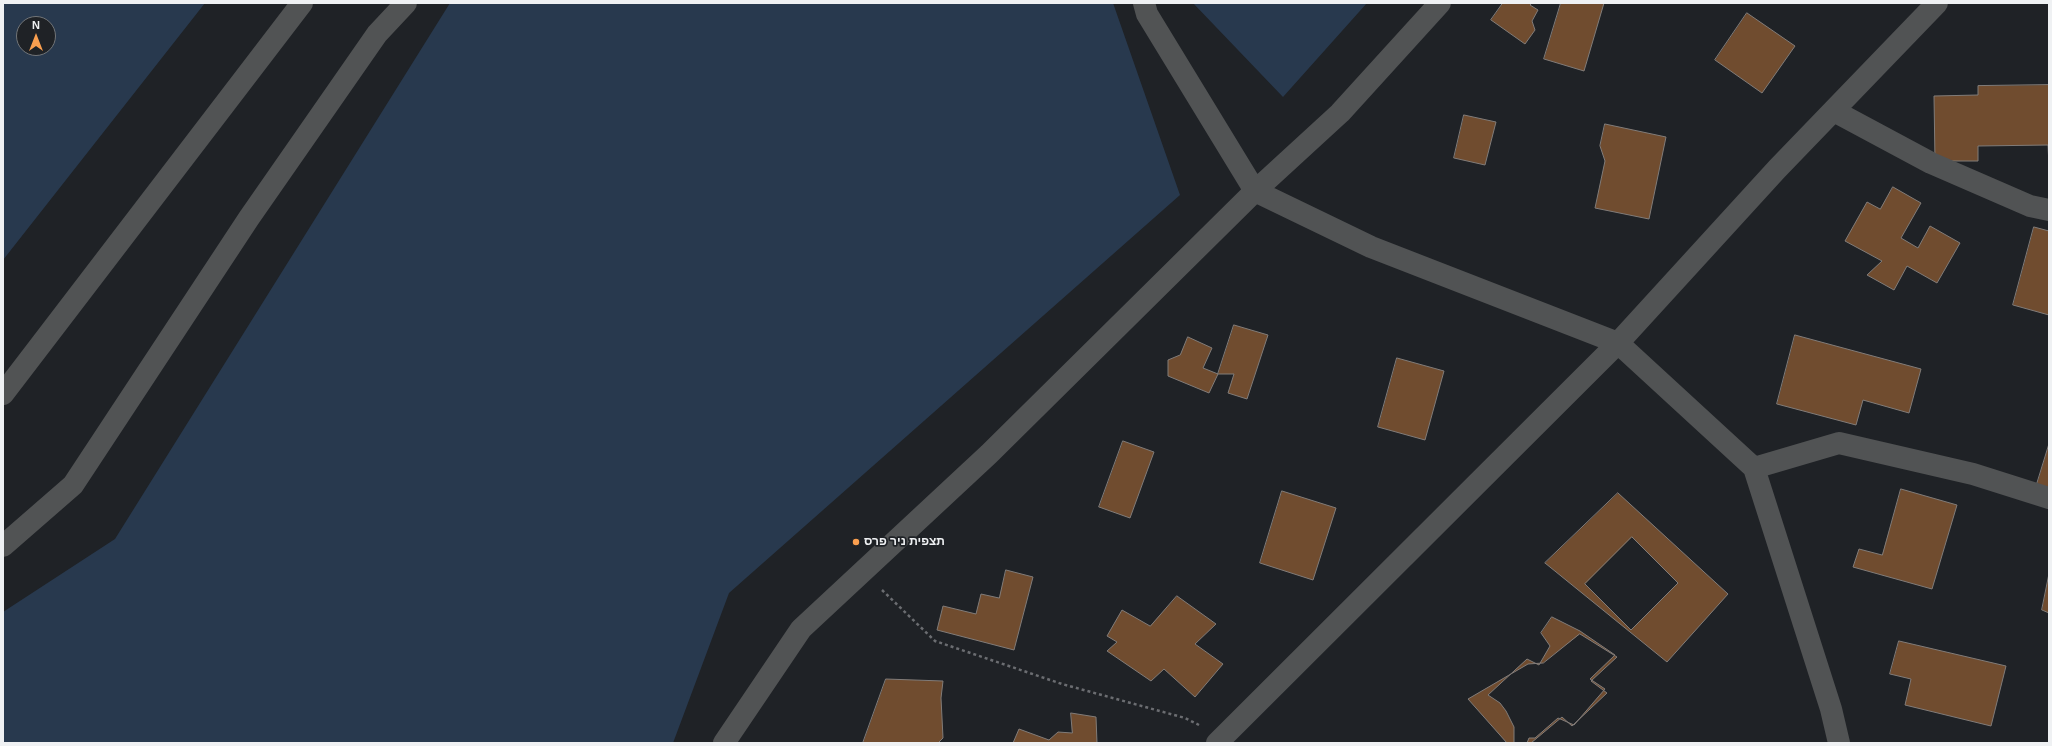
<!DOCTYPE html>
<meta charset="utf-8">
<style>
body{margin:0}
#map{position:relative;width:2052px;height:746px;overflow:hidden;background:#1f2226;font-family:Arial,sans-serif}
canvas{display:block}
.frame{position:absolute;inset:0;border:4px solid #eff1f3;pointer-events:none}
.north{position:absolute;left:16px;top:16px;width:40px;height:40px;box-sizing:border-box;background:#1f2226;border:1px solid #727578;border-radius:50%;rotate:0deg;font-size:11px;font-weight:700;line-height:16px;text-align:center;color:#eff1f3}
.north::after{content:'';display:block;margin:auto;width:14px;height:18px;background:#fa9f4f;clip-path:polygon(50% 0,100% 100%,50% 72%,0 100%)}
</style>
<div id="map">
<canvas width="2052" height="746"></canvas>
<div class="frame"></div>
<div class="north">N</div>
</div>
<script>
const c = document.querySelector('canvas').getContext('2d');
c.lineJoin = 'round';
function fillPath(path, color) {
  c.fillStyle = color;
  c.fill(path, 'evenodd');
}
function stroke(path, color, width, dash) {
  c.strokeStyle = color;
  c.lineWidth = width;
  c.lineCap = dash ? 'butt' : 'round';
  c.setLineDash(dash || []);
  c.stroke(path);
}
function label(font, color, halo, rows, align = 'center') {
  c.font = font + ' Arial,Heebo,sans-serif';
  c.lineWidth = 3.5;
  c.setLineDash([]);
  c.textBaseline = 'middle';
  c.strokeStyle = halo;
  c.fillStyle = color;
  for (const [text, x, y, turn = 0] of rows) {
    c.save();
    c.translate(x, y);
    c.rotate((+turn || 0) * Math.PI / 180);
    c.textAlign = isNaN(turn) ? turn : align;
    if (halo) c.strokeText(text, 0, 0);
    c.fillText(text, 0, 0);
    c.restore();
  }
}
const green = new Path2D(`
 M 3,3 L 205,3 L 3,260 ZM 24,24 L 48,24 L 48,48 L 24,48 Z
 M 450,3 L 1113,3 L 1180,195 L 729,593 L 673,743 L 3,743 L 3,612 L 115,539 Z
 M 1193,3 L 1367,3 L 1283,97 Z`);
const building = new Path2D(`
 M 1503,3 L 1532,3 L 1530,5 L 1538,10 L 1532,21 L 1535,30 L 1525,44 L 1491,20 Z
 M 1561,3 L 1604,3 L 1584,71 L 1544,59 Z
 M 1747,13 L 1795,46 L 1762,93 L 1715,60 Z
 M 2049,85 L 2049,166 L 2048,145 L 1978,146 L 1978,161 L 1935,161 L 1934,96 L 1978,95 L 1978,86 Z
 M 1464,115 L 1496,122 L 1485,165 L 1454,158 Z
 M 1605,124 L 1666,137 L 1649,219 L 1595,208 L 1605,161 L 1600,146 Z
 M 1893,187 L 1921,203 L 1901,238 L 1918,248 L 1930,226 L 1960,243 L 1937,283 L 1907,266 L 1894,290 L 1867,275 L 1882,261 L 1845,241 L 1867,202 L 1880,209 Z
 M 2034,227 L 2049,231 L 2049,315 L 2013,305 Z
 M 1234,325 L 1268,335 L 1247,399 L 1228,393 L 1234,374 L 1218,374 Z
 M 1795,335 L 1921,369 L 1909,413 L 1863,400 L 1856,425 L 1777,404 Z
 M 1188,337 L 1212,348 L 1203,368 L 1218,374 L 1209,393 L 1168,376 L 1168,360 L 1180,355 Z
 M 1397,358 L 1444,371 L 1425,440 L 1378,427 Z
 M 1123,441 L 1154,452 L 1130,518 L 1099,507 Z
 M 2049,444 L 2049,488 L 2037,484 Z
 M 1901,489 L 1957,505 L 1932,589 L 1853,567 L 1859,549 L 1882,555 Z
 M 1282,491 L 1336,508 L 1313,580 L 1260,563 Z
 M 1618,493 L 1728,594 L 1667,662 L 1545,563 Z
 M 1632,537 L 1678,583 L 1631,630 L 1585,584 Z
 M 1006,570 L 1033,577 L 1014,650 L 937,630 L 943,606 L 976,614 L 981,594 L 999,598 Z
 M 2049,574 L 2049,613 L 2042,610 Z
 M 1177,596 L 1216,624 L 1195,644 L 1223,664 L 1195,697 L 1164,669 L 1151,681 L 1107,651 L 1117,642 L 1107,636 L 1122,610 L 1150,626 Z
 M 1552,617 L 1580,631 L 1615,655 L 1590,679 L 1605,689 L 1574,725 L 1558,718 L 1535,738 L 1529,738 L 1527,743 L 1514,743 L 1514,727 L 1506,711 L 1500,703 L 1488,695 L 1527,659 L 1539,665 L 1550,646 L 1541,633 Z
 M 1580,634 L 1617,657 L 1591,681 L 1607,693 L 1572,726 L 1562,717 L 1531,743 L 1507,743 L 1468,699 L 1528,664 L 1543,663 Z
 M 1899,641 L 2006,666 L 1991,726 L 1905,705 L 1911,679 L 1890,674 Z
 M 886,679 L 943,681 L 941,698 L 943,738 L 938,743 L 863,743 Z
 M 1071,713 L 1096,717 L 1097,743 L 1013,743 L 1019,729 L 1049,740 L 1058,732 L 1072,733 Z`);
const path = new Path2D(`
 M 882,590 L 935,641 L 1062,684 L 1185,718 L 1199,725`);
const minor = new Path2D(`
 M 1144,3 L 1147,14 L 1255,191 L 1371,247 L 1618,343 L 1754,468 L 1831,709 L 1839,743
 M 1834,111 L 1931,163 L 2030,206 L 2049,210
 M 3,394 L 302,3
 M 1754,468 L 1839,443 L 1973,474 L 2049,498
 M 3,546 L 73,485 L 249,218 L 377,34 L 406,3
 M 724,743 L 801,629 L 989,454 L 1255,191 L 1340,113 L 1440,3
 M 1217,743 L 1618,343 L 1777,169 L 1937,3`);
const markers = [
 [856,542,4,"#fa9f4f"]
];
const poiNames = [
 ["תצפית ניר פרס",864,542]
];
fillPath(green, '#28394e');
fillPath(building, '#704c2f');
stroke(building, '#817c79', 1);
stroke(path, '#6b6d71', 2.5, [3, 3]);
stroke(minor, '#515354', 22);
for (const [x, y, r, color] of markers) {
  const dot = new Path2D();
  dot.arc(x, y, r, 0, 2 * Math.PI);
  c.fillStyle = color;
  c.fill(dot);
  stroke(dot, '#1f2226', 1.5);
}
label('bold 12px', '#eff1f3', '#1f2226', poiNames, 'left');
</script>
